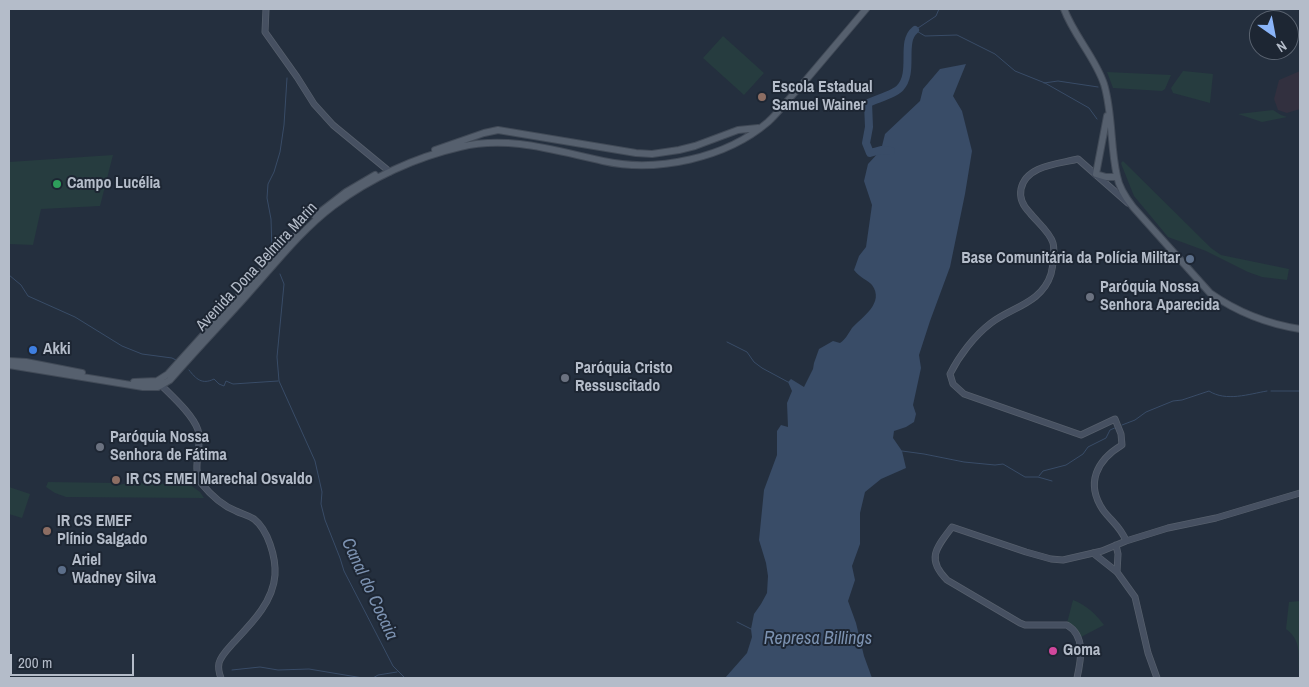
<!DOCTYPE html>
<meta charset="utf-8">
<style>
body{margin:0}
#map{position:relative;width:1309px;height:687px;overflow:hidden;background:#242f3e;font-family:"Archivo Narrow",sans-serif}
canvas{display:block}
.frame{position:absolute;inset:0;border:10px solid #b4bcc9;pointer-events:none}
.north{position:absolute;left:1249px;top:10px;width:50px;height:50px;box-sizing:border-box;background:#1d2633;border:1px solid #59626f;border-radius:50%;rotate:147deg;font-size:14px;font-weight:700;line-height:20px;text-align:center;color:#b4bcc9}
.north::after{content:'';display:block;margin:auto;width:18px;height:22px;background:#8ab4f8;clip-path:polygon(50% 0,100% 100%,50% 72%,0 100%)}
.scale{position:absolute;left:10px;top:654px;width:124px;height:22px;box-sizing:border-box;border:2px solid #b4bcc9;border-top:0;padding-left:6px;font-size:15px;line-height:18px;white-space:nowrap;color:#b4bcc9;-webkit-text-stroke:4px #1d2633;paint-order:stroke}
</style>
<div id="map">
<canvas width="1309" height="687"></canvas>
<div class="frame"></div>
<div class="north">N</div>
<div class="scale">200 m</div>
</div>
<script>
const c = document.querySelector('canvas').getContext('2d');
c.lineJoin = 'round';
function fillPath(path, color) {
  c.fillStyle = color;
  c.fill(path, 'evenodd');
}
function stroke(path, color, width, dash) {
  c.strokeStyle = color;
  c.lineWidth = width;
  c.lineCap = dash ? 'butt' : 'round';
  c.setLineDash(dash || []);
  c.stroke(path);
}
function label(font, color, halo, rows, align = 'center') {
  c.font = font + ' "Archivo Narrow",sans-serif';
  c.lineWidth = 4;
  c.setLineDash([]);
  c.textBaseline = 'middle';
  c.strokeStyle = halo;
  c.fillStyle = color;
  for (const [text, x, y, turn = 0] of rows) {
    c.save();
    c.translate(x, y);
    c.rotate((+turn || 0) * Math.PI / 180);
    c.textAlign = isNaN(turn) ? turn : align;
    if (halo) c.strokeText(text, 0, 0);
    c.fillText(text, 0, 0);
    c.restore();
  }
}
const medical = new Path2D(`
 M 1300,71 L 1300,109 L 1287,113 L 1278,110 L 1274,99 L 1279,80 Z`);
const green = new Path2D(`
 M 723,36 L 764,73 L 744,95 L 703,58 Z
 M 1183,71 L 1213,74 L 1210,103 L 1173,93 L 1171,88 Z
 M 1107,72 L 1171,75 L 1165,89 L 1162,91 L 1113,88 Z
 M 1273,110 L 1281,115 L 1287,117 L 1262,122 L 1238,114 Z
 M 113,155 L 100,206 L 41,209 L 33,245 L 9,244 L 9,162 Z
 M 1123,161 L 1211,248 L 1221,255 L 1289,269 L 1287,280 L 1262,277 L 1248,272 L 1206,251 L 1168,237 L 1134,196 L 1122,166 L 1121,163 Z
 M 48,482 L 117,483 L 119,485 L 127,483 L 189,484 L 200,492 L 204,498 L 66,497 L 55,493 L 46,487 Z
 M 9,487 L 30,494 L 22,518 L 9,514 Z
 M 1073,600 C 1086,605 1096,614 1104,625 L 1081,637 L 1076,628 L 1067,623 Z
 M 1300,601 L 1300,671 L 1299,673 C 1298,654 1302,641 1286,629 L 1289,602 Z`);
const water = new Path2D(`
 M 966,64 L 953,96 L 962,111 L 972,151 L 965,194 L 950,267 L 930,321 L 919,355 L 921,368 L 913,405 L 916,414 L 914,422 L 906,427 L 894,431 L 893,438 L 902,451 L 906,468 L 881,479 L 865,492 L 860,513 L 860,544 L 852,566 L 855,580 L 848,601 L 856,623 L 864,656 L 872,678 L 725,678 L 747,653 L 752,637 L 751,629 L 754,614 L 761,604 L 767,593 L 768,576 L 766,563 L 759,540 L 764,490 L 777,455 L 777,431 L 781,425 L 788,427 L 787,403 L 792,391 L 788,382 L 791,379 L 804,387 L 813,369 L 814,363 L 819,349 L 833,341 L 840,343 C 846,339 848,334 852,328 C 862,317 885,303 872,285 C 868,280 860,278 854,270 L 859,256 L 866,247 L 872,205 L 864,181 L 868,164 L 881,150 L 885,134 L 920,101 L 923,89 L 940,69 Z`);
const stream = new Path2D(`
 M 939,9 L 936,16 L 915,30 L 925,36 L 957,35 L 995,54 L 1015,71 L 1045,83 L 1089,108 L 1097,119
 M 1044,83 L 1058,81 L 1098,87
 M 272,251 L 271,219 L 267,198 L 268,184 L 274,172 L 280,152 L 284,125 L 287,78
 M 280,274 L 284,284 L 277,357 L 279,381 L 315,461 L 322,492 L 321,504 L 325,520 L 340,558 L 344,571 L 393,666 L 405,678
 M 9,275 L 21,285 L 28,296 L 75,317 L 122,346 L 142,354 L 172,358 L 176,360
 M 727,342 L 747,352 L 754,362 L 762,368 L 788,382
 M 189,370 C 196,379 202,385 214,379 L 219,384 L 224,386 L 226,381 L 233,384 L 278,381
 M 1271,391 L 1300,391
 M 1122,425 L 1135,420 L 1146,412 L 1173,401 L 1182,400 L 1209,391 C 1226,402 1249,394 1267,391
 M 902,451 L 924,454 L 964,462 L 995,465 L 1003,464 L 1025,477 L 1038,477 L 1052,481
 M 1039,476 L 1043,471 L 1066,465 L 1083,454 L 1088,447 L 1106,438 L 1110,430 L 1117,427
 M 737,622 L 751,629
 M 232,670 L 260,667 L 278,670 L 309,669 L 363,678
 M 373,678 L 378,675 L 397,672`);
const river = new Path2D(`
 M 891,151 L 881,150 L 870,153 L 866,143 L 869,127 L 868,103 C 876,99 895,94 900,88 C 915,72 900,42 915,30`);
const secondary = new Path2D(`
 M 266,9 L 265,32 L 297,77 L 314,104 L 333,125 L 390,172
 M 162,386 C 173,397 193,415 198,430 C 203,446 191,468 201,483 C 210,494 223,506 236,511 C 242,514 248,515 254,519 C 268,530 276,557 275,575 C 273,602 252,623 234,642 C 229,648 221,655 219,663 C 218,668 219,673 221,678
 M 1126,541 C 1121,527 1111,521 1103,510 C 1085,483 1097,460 1122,445 L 1121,434 L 1115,419 L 1081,435 L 964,394 L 953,384 L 950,374 C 959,356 974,336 991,323 C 1012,307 1042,303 1051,274 C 1053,266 1055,251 1053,243 C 1050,232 1037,222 1030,213 C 1024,207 1019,199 1021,189 C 1026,165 1059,164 1078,159 L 1128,203
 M 1116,545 L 1118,554 L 1117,572
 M 1093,553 L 1117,572 L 1135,597 L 1148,653 L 1157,678
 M 1077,678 C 1081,660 1086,636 1067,625 L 1025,625 L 1020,623 L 947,580 C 926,559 936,548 952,527 L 1026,552 L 1051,559 L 1063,560 L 1102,551 L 1126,541 L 1168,528 L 1216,518 L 1300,493`);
const primary = new Path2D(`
 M 1064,9 C 1074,36 1095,57 1104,84 C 1113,114 1110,146 1117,176 C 1119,188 1126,198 1133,207 L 1210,293 C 1237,312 1268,324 1300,329
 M 1107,116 L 1096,174 L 1106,177 L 1117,177
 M 435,150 L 484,133 L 498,130 L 636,153 L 652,154 L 679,150 L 695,146 L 738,130 L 758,128
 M 315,216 L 346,192 L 375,175
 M 9,361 L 26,362 L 82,373
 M 9,365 L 143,387 L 158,387 L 170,380 C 195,351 222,323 247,295 C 275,264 300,231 333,206 C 370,178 416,157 460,147 C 509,135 556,151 603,161 C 657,173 726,158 768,122 C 780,111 789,98 800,87 C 822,61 844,35 866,9
 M 134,382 L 157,381 L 168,374 L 281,249 L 296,235`);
const markers = [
 [762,97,5,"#8d6e63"],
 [57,184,5,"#2e9e5b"],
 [1190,259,5,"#5c6f8a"],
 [1090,297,5,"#6b7280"],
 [33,350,5,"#3f7fe0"],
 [565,378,5,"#6b7280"],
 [100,447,5,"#6b7280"],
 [116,480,5,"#8d6e63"],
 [47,531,5,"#8d6e63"],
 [62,570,5,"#5c6f8a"],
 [1053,651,5,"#d1479c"]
];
const poiNames = [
 ["Escola Estadual",772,88],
 ["Samuel Wainer",772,106],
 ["Campo Lucélia",67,184],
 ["Base Comunitária da Polícia Militar",1180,259,"right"],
 ["Paróquia Nossa",1100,288],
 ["Senhora Aparecida",1100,306],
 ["Akki",43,350],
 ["Paróquia Cristo",575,369],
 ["Ressuscitado",575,387],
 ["Paróquia Nossa",110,438],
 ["Senhora de Fátima",110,456],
 ["IR CS EMEI Marechal Osvaldo",126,480],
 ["IR CS EMEF",57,522],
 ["Plínio Salgado",57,540],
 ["Ariel",72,561],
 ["Wadney Silva",72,579],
 ["Goma",1063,651]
];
const streetNames = [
 ["Avenida Dona Belmira Marin",257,267,-47]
];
const waterNames = [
 ["Canal do Cocaia",369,589,65],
 ["Represa Billings",818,639]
];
fillPath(medical, '#32303f');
fillPath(green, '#263c3f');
fillPath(water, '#394c67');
stroke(stream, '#394c67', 1);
stroke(river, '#394c67', 8);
stroke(secondary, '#565f6c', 7);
stroke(primary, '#414a57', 8);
stroke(secondary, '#465061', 5.5);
stroke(primary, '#56606e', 6);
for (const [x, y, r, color] of markers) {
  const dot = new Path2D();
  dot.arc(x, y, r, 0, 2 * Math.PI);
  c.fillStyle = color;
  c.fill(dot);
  stroke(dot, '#1d2633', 2);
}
label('bold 16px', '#b4bcc9', '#1d2633', poiNames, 'left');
label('16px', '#b4bcc9', '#1d2633', streetNames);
label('italic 18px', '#7c92b1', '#1d2633', waterNames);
</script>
